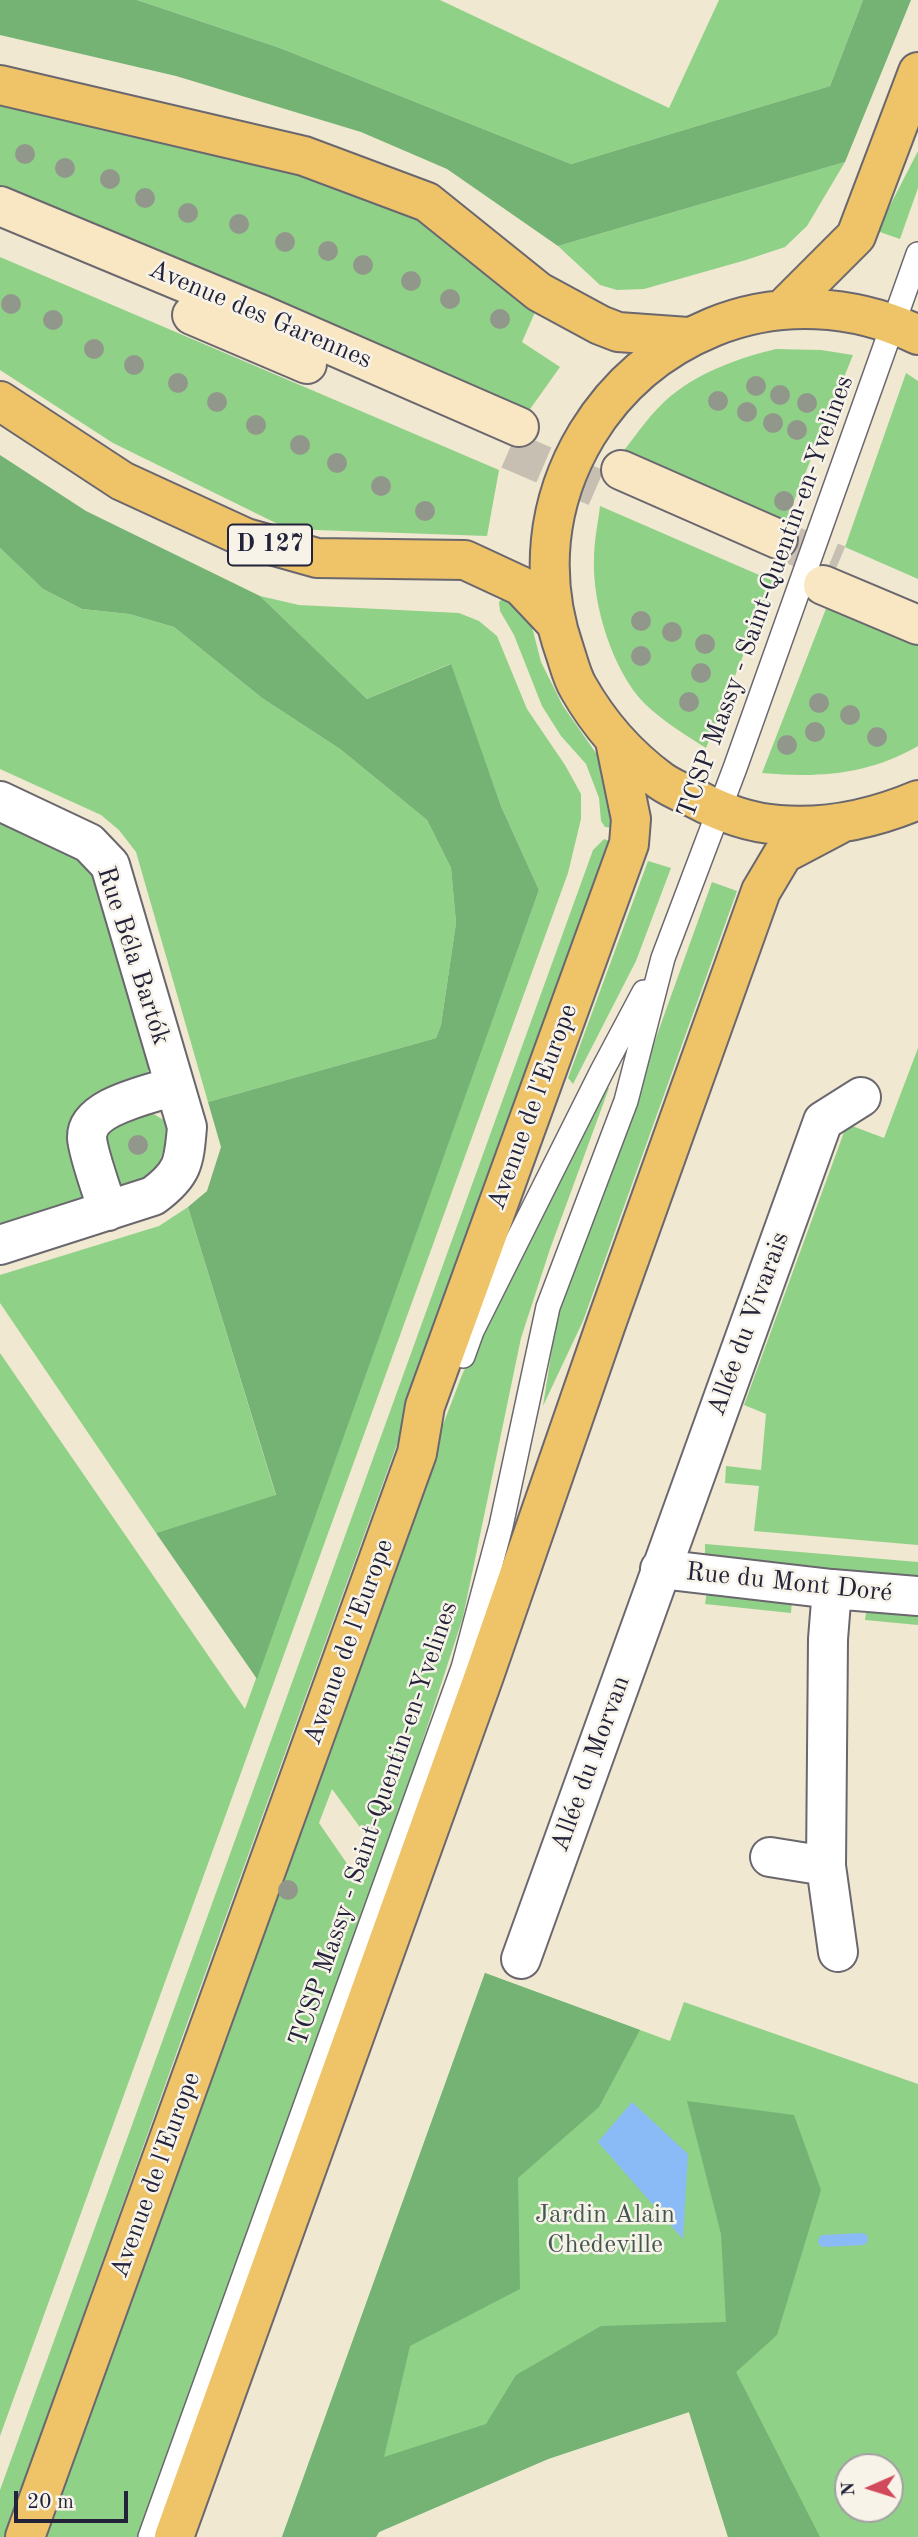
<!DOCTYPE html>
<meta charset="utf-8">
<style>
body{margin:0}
#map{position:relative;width:918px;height:2537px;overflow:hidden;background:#f0e8d0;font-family:"Old Standard TT",serif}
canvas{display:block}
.north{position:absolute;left:834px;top:2453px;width:70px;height:70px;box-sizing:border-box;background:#f7f3e8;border:2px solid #a29fa3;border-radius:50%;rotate:267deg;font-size:19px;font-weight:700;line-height:28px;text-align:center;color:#22223b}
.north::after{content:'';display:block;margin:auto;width:24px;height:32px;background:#d1495b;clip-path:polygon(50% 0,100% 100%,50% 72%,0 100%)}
.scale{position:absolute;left:14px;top:2491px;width:114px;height:32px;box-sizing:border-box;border:4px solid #22223b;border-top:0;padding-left:9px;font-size:21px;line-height:24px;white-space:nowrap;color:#22223b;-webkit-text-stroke:5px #f7f3e8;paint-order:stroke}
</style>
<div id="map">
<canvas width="918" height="2537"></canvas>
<div class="north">N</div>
<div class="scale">20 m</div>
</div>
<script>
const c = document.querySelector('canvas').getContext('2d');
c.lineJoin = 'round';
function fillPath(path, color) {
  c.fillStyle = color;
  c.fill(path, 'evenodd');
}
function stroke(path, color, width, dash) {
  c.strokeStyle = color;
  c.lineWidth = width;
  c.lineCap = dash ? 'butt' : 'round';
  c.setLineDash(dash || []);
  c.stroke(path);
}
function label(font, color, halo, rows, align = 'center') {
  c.font = font + ' "Old Standard TT",serif';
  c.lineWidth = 5;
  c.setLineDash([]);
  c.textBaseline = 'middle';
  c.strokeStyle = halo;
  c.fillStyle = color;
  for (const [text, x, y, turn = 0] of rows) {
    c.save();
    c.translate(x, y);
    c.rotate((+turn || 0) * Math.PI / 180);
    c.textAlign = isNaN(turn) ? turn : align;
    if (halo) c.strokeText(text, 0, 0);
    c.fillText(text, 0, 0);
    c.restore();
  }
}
const green = new Path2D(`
 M 137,0 L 440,0 L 669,108 L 719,0 L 863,0 L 830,86 L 571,164 L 280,48 Z
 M 0,96 L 289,162 L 439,227 L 536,310 L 522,342 L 560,367 L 528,412 L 0,190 Z
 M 918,151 L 918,188 L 900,239 L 877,231 Z
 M 845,162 L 807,226 L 785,247 L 746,260 L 644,289 L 617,290 L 600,285 L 558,246 Z
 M 0,257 L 499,470 L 487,536 L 288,529 L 113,443 L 0,370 Z
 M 776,349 L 821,350 L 853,355 L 786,521 L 622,453 C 637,434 652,411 672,395 C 702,371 739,358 776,349 Z
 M 906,373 L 918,381 L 918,579 L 845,547 Z
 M 600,506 L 773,581 L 706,748 C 685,735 663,721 645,704 C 613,672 592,604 594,559 C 594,541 598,523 600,506 Z
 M 0,548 L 43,589 L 82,609 L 129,614 L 174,627 L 262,698 L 340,749 L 427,820 L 451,868 L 456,923 L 441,1025 L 436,1038 L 208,1102 L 136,852 L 119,830 L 101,815 L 0,769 Z
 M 260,596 L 299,605 L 459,613 L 479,621 L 497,636 L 527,709 L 565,765 L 581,794 L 581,819 L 568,873 L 0,2436 L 0,1353 L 245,1709 L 539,890 L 501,806 L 450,664 L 367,699 Z
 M 505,596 L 516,606 L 532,627 L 541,662 L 563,706 L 605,766 L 616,828 L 605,827 L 601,821 L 599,798 L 586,764 L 561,736 L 542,706 L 514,635 L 500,611 L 499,602 Z
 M 829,601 L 918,642 L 918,746 C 868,775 819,778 762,773 Z
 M 0,817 L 77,854 L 97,879 L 150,1066 L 143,1083 L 130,1093 L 80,1106 L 68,1127 L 84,1187 L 82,1199 L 0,1232 Z
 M 604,839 L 615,843 L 184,2032 L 4,2537 L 0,2537 L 0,2490 L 593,850 Z
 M 648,861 L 671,868 L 636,961 L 573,1084 L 568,1078 Z
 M 712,882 L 737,891 L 583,1321 L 543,1406 L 558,1310 Z
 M 918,1048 L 918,1545 L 754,1531 L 759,1486 L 725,1483 L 726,1466 L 761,1470 L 766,1414 L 744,1405 L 847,1124 L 884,1138 Z
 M 603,1085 L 609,1088 L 550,1249 L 521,1338 L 463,1617 L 407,1789 L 139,2537 L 41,2537 L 402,1532 L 462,1375 L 514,1262 ZM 332,1789 L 373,1845 L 359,1881 L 319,1823 Z
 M 141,1113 L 152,1113 L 167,1122 C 167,1142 162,1168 144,1179 C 139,1183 129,1184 122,1186 L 114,1178 L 103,1132 Z
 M 188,1207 L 276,1496 L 156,1533 L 0,1303 L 0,1275 L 159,1226 Z
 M 705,1544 L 918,1562 L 918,1577 L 705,1557 Z
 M 707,1591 L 792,1599 L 791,1613 L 705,1604 Z
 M 867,1606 L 918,1610 L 918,1625 L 865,1620 Z
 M 485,1973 L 670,2041 L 684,2002 L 918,2084 L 918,2537 L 728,2537 L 689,2412 L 548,2459 L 379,2532 L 376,2537 L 282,2537 ZM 848,2467 L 890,2467 L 890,2509 L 848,2509 Z`);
const forest = new Path2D(`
 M 0,0 L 137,0 L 280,48 L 571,164 L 830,86 L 863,0 L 911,0 L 845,162 L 558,246 L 447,169 L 361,132 L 176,76 L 0,35 Z
 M 0,455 L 86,511 L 260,596 L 367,699 L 451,664 L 501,806 L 539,890 L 257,1679 L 156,1533 L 276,1495 L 188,1207 L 207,1191 L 221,1147 L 208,1102 L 436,1038 L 441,1025 L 456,923 L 451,868 L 427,820 L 340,749 L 262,698 L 174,627 L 129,614 L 82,609 L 43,589 L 0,548 Z
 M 485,1973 L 640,2030 L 599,2107 L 518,2178 L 520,2289 L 410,2346 L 384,2457 L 486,2424 L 516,2375 L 601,2326 L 726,2322 L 721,2234 L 687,2101 L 794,2115 L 821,2190 L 777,2335 L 736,2372 L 820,2537 L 728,2537 L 689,2412 L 548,2459 L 379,2532 L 376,2537 L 282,2537 Z`);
const water = new Path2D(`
 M 632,2102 L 688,2154 L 683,2239 L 598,2142 Z`);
const stream = new Path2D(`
 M 824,2241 L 862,2239`);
const secondaryTunnel = new Path2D(`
 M 509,450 L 611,494
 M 778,539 L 838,564`);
const lane = new Path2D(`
 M 463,1356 L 472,1331 L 602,1071 L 644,992
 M 150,2537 L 463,1668 L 501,1526 L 548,1307 L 626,1101 L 663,958 L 735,768 L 918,254`);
const street = new Path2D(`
 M 0,801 L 89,843 L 110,865 L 187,1127 C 184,1163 183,1174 153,1196 L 0,1245
 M 108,1211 C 103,1194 88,1154 87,1138 C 86,1106 149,1095 174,1086
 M 660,1569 L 832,1589 L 918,1596
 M 832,1589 L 828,1639 L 826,1866 L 838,1952
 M 770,1857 L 826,1866
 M 521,1959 L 823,1121 L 861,1097`);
const secondary = new Path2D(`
 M 0,206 L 260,314 L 519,427
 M 192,315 L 307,364
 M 621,470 L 778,539
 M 823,585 L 918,625`);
const primary = new Path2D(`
 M 0,85 L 304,156 L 427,202 L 539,292 L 600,325 L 618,332 L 688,337
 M 782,310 L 856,236 L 918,72
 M 918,335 C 854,304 779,300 713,327 C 659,349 617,385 587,434 C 546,502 539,578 565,652 C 569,664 572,677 578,687 C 599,724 627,756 661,781 C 671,788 683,793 694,798 C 720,812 750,823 779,825 C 828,829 873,819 918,800
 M 0,401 L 122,481 L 246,538 L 317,558 L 465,560 L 521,586 L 554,621
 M 25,2537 L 417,1453 L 425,1406 L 629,844 L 631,819 L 615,741
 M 174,2537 L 484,1676 L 606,1324 L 761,891 L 783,854 L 838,825`);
const trees = [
 [25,154],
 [65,168],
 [110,179],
 [145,198],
 [188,213],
 [239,224],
 [285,242],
 [328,251],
 [363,265],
 [411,281],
 [450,299],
 [11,304],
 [500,319],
 [53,320],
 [94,349],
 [134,365],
 [178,383],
 [756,386],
 [780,395],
 [718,401],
 [217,402],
 [807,403],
 [747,412],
 [773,423],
 [256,425],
 [797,430],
 [300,445],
 [337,463],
 [381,486],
 [784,501],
 [425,511],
 [641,621],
 [672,632],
 [705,644],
 [641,656],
 [701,673],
 [689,702],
 [819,703],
 [850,715],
 [815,732],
 [877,737],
 [787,745],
 [138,1145],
 [288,1890]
];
const shields = [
 [270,545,84]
];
const shieldNames = [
 ["D 127",270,545]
];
const streetNames = [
 ["Avenue des Garennes",260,315,23],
 ["TCSP Massy - Saint-Quentin-en-Yvelines",766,597,-70],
 ["Rue Béla Bartók",133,956,72],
 ["Avenue de l'Europe",533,1107,-70],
 ["Allée du Vivarais",749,1324,-70],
 ["Rue du Mont Doré",789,1583,6],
 ["Avenue de l'Europe",349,1642,-70],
 ["Allée du Morvan",591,1764,-70],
 ["TCSP Massy - Saint-Quentin-en-Yvelines",374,1824,-71],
 ["Avenue de l'Europe",156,2175,-70]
];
const parkNames = [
 ["Jardin Alain",605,2215],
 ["Chedeville",605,2245]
];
fillPath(green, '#90d188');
fillPath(forest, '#74b374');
fillPath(water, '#8abbf6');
stroke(stream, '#8abbf6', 12);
stroke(secondaryTunnel, '#c7c0b2', 38, [38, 19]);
stroke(lane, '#6a676f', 26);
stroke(street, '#6a676f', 42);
stroke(secondary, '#6a676f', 42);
stroke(primary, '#6a676f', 42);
stroke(lane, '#fff', 23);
stroke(street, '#fff', 38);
stroke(secondary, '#f9e7c3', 38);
stroke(primary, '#efc469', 38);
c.fillStyle = '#91988b';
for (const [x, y] of trees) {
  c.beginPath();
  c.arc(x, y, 10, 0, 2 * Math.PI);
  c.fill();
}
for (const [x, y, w] of shields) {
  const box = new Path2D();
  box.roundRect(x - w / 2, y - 20.5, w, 41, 5);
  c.fillStyle = '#f7f3e8';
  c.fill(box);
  stroke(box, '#22223b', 2);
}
label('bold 24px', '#22223b', null, shieldNames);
label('26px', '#22223b', '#f7f3e8', streetNames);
label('26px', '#435752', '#f7f3e8', parkNames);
</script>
